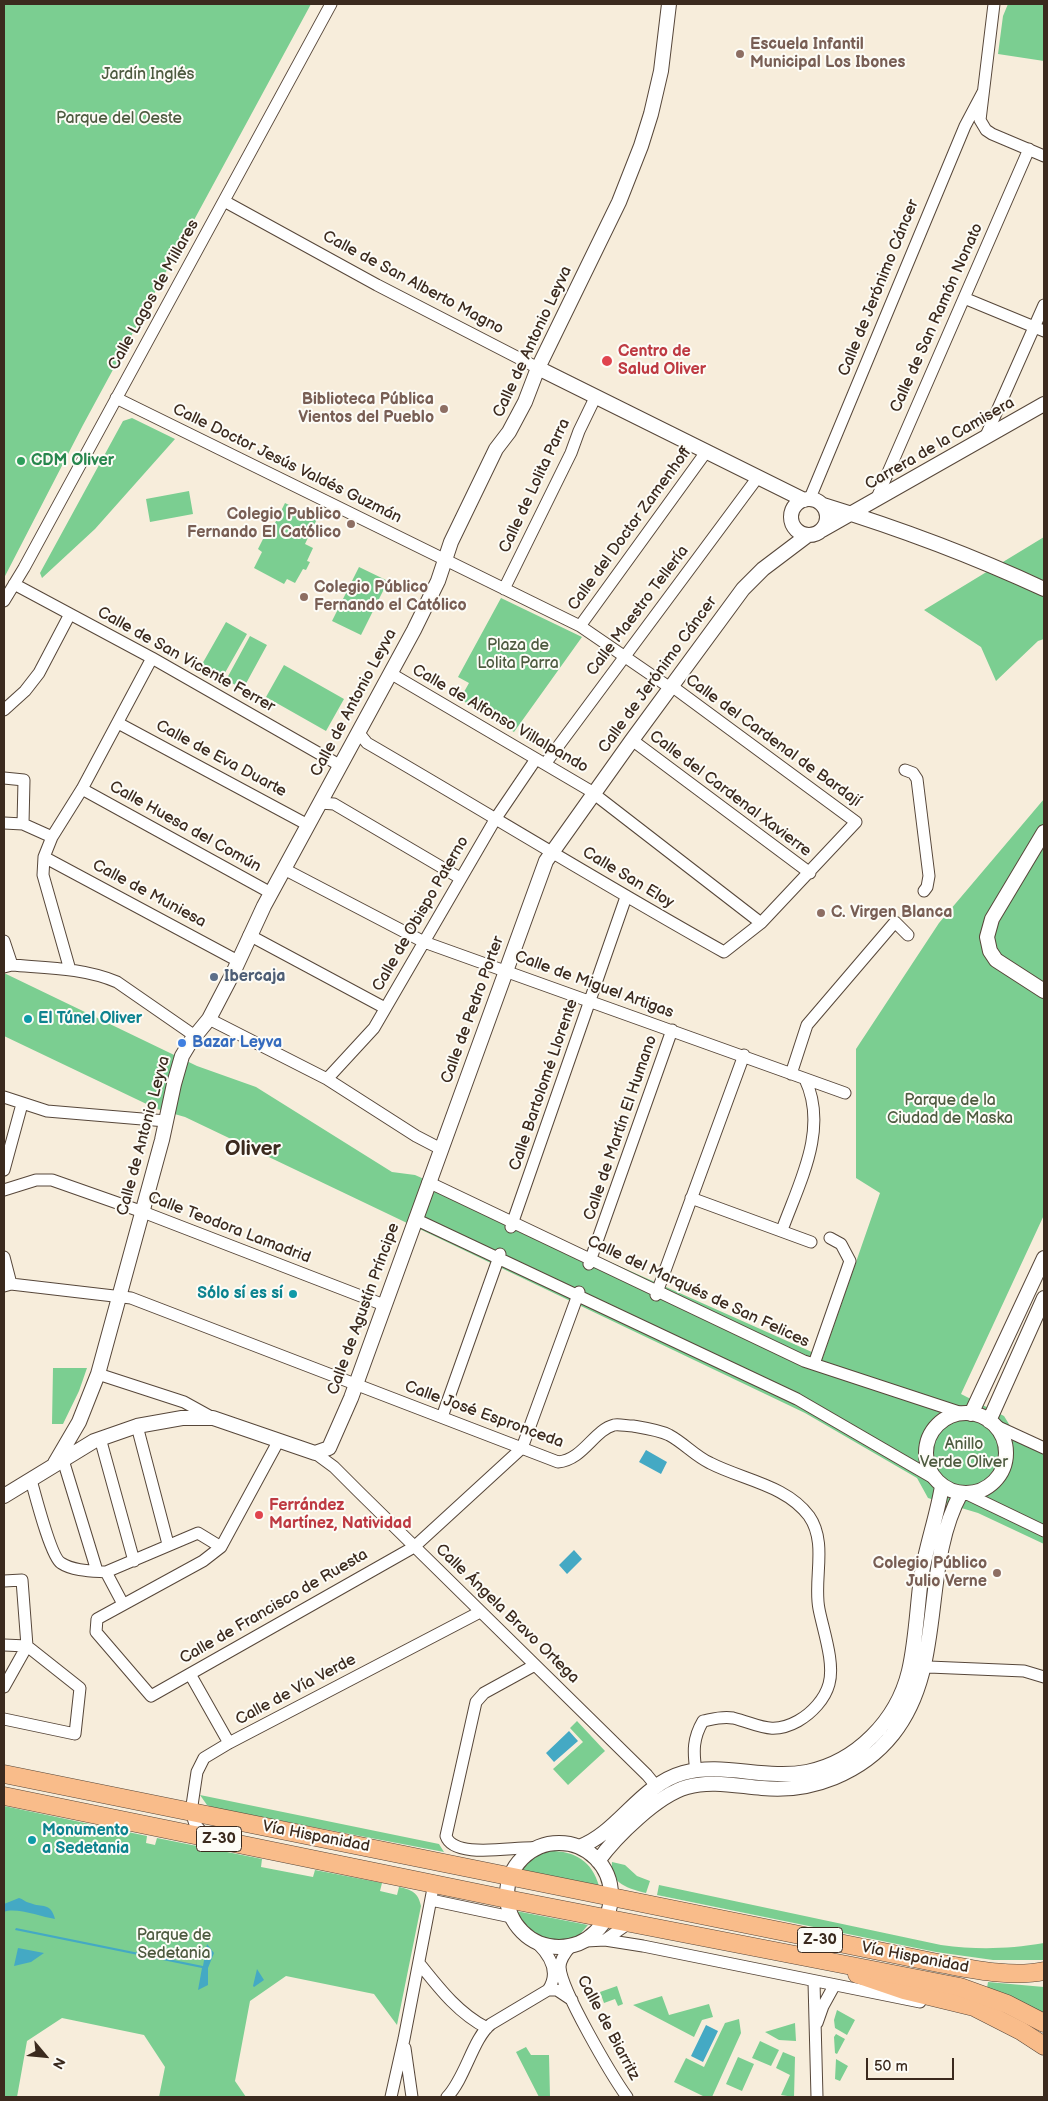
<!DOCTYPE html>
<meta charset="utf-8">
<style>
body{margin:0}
#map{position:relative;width:1048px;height:2101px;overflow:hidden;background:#f7eddb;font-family:"Balsamiq Sans",sans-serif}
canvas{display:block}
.frame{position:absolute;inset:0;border:5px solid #3b2a1e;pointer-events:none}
.north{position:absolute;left:20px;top:2031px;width:50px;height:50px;-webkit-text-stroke:4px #fdfcf7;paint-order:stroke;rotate:118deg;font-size:14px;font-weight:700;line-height:20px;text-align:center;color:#3b2a1e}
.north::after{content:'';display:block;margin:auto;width:18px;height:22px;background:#3b2a1e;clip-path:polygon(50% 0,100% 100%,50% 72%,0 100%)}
.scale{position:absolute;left:866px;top:2058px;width:88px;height:22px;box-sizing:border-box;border:2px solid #3b2a1e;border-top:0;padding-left:6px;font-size:15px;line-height:18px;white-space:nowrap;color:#3b2a1e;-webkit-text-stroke:4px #fdfcf7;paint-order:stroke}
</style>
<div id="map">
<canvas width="1048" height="2101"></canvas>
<div class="frame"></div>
<div class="north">N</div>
<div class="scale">50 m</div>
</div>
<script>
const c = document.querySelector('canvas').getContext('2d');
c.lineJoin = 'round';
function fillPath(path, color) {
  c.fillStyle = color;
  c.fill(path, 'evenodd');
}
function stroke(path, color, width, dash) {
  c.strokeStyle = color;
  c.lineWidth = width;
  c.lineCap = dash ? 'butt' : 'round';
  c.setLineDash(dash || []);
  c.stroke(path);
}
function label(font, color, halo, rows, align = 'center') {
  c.font = font + ' "Balsamiq Sans",sans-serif';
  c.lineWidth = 4;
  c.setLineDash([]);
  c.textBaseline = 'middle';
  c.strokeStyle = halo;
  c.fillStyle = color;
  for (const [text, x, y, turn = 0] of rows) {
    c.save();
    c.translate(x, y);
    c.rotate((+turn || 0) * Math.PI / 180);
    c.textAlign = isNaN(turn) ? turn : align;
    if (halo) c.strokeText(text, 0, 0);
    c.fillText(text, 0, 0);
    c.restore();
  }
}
const green = new Path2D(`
 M 4,4 L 311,4 L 83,425 L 4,578 Z
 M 1008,4 L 1044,4 L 1044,61 L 998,54 L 1003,16 Z
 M 132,418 L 175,439 L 95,529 L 42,578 L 40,573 L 123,421 Z
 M 189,491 L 193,514 L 150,522 L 146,499 Z
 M 285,503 L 317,519 L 305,544 L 313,548 L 307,561 L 310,562 L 306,570 L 303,569 L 295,583 L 287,579 L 284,584 L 254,568 L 262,552 L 258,549 L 269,527 L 272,529 Z
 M 1044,537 L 1044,639 L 1038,641 L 996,681 L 981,647 L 924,610 Z
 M 359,567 L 388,581 L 361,635 L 332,621 Z
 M 501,598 L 582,637 L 514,732 L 460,699 L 469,683 L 458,677 Z
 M 226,622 L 247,634 L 222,678 L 201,666 Z
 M 250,636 L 267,645 L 243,689 L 226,680 Z
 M 284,665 L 344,699 L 326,731 L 266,697 Z
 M 1044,799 L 1044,1215 L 961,1394 L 1004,1416 L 1020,1442 L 1044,1454 L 1044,1544 L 978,1513 L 928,1498 L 917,1478 L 805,1413 L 185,1117 L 157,1109 L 4,1036 L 4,973 L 197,1066 L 256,1087 L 392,1172 L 415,1175 L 823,1357 L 880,1193 L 856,1178 L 856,1049 L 939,923 Z
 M 53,1368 L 87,1368 L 79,1391 L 63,1424 L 52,1424 Z
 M 577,1721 L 605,1751 L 568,1785 L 553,1769 L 583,1742 L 570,1728 Z
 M 200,1795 L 439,1844 L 444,1852 L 214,1808 L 207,1805 Z
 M 4,1806 L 147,1836 L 146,1843 L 155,1845 L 157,1838 L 262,1859 L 261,1867 L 313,1877 L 315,1870 L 382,1883 L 380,1891 L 397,1895 L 399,1887 C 412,1890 418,1892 421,1906 L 397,2025 L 374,1994 L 286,1976 L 250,2001 L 235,2081 L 246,2097 L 159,2097 L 165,2067 L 144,2035 L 62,2018 L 27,2041 L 17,2097 L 4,2097 Z
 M 550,1851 C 575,1851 592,1861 599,1886 L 519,1870 C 528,1859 537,1855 550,1851 Z
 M 612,1862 L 625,1865 L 637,1876 L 650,1881 L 646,1893 C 630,1889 609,1884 612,1862 Z
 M 659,1885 L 941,1945 C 979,1950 1007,1949 1044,1943 L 1044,1960 L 993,1960 L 936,1952 L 657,1895 Z
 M 516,1911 L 588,1925 C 585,1928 581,1934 577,1937 C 572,1940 564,1941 558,1941 C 537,1941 522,1931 516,1911 Z
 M 988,1982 L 1044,1987 L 1044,2015 L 987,1988 Z
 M 617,1986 L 623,2004 L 618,2006 L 615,1999 L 604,2003 L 600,1992 Z
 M 662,1996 L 669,2015 L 709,2004 L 713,2017 L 702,2020 L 694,2037 L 633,2005 Z
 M 837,2010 L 855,2020 L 847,2035 L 835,2028 L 834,2020 Z
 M 739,2019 L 741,2033 L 712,2097 L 705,2097 L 674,2082 L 686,2058 L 704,2067 L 725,2023 Z
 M 795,2023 L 796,2041 L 779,2040 L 765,2032 Z
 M 836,2034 L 845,2039 L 837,2054 L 835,2053 L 834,2037 Z
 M 760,2041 L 779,2050 L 771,2066 L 752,2058 Z
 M 526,2047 L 531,2055 L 549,2055 L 550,2097 L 539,2097 L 516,2052 Z
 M 783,2052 L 795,2057 L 794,2097 L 781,2095 L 790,2075 L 776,2068 Z
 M 738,2057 L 754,2064 L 742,2091 L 726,2084 Z
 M 836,2059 L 848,2066 L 840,2081 L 835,2079 Z`);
const water = new Path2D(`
 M 646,1450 L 667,1462 L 661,1474 L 639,1462 Z
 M 574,1550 L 582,1559 L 567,1574 L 559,1565 Z
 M 569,1731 L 578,1741 L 554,1762 L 546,1753 Z
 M 19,1898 C 23,1899 25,1902 30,1903 C 42,1908 51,1902 55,1919 C 41,1917 16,1907 4,1912 L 4,1904 Z
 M 16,1928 L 203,1966 L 207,1944 L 214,1953 L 208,1968 L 208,1985 L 198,1990 L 202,1968 L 15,1930 Z
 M 18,1948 L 44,1953 L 31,1962 L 14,1966 Z
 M 257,1969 L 264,1980 L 254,1987 L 253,1986 Z
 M 706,2025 L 718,2031 L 703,2062 L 691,2056 Z`);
const minor = new Path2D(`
 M 994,4 L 980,120 L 986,130 L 992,134 L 1044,156
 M 224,201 L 377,285 L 538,368
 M 964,298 L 1044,331
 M 116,398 L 580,626 L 666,685 L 677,690 L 856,822 L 761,923 L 724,952 C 604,885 486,812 367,743 L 358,732
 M 985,438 L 1044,305
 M 810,498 L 965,126 L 983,92
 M 876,500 L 1029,149
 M 14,584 L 152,658 L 341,766
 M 504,589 L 571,453 L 579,431 L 595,398
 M 4,601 L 24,568 L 331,4
 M 580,626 L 706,452
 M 390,673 L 589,790 L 761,923
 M 4,710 L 25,691 L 39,673 L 70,614
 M 118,723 L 308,825
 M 632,740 L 810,873
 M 545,764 L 758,477
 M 905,770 L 913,773 L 917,779 L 929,876 L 927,887 L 924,891
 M 4,778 L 24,780 L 23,824
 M 82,789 L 271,893
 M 320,803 L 334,804 L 460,878
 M 4,823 L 23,824 L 52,837
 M 44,857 L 238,961
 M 284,869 L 424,942 L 845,1093
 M 249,935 L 385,1008
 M 4,941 L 12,965
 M 4,967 L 12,965 C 47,968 84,968 117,982 L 195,1036
 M 70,970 L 43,875 L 44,857 L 52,837 L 82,789 L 152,658
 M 209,1019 L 327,1079 L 416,1136 L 441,1149
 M 791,1074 L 807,1025 L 895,922 L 908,935
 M 327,1079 L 374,1028 L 496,818 L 536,759
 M 4,1097 L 47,1111 L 166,1121
 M 4,1170 L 22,1104
 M 428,1182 L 804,1361 L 962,1413
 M 4,1190 L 36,1180 L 52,1180 L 143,1212 L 384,1305
 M 691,1198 L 811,1242
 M 415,1219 L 797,1399 L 935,1479
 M 511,1227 L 626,897
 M 782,1230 C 799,1183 829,1129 805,1079
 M 4,1257 L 11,1284
 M 589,1264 L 672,1030
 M 4,1286 L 11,1284 L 131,1298 L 558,1462 C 583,1460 594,1430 614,1425 C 619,1424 627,1426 633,1426 C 645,1428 659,1430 669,1435 C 684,1443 695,1456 710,1463 C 743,1480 786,1485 809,1516 C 828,1543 813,1580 819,1609 C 823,1630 835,1663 829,1684 C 825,1699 812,1713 798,1721 C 771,1736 758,1724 733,1718 C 722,1716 713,1719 703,1721 C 693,1738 693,1751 696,1771
 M 656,1295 L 744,1055
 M 814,1364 L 850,1261 L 841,1244 L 830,1238
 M 98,1374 L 184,1402 L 213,1418
 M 442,1417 L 500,1254
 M 994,1425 L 1044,1448
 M 137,1426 L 168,1544
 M 100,1438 L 134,1561
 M 279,1440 L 221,1547 L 203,1561 L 97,1619 L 96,1632 L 151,1696 L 414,1547 L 522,1448 L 579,1292
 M 315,1453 L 334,1467 L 359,1492 L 647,1775 L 656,1786
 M 63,1460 L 97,1571
 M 31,1480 C 35,1494 51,1557 61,1563 C 73,1571 92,1571 106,1572 L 123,1604
 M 965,1493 L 1044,1531
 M 106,1572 L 198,1533 L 221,1547
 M 4,1581 L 22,1580 L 27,1646 L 4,1687
 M 4,1645 L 27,1646 L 80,1688 L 75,1734 L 4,1719
 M 535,1665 L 484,1693 L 476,1702 L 446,1836 C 454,1860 516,1846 536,1848
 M 915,1671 L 929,1667 L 1024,1671 L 1044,1677
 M 190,1674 L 229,1743
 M 205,1836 L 195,1824 L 191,1812 L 197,1772 L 204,1758 L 229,1743 L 480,1612
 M 431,1900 L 511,1917
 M 605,1940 L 629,1923
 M 586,1941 L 605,1940 L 643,1946 L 920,2002
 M 538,1944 C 551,1957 560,1973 548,1990
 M 570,1947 C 565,1953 560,1960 560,1967 C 561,1990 612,2076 627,2097
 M 419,1963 C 439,1988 458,2013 487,2028
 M 814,1982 L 817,2097
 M 817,2023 L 823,2006 L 834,1986
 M 405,2048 L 412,2097
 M 391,2097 L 404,2039 L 434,1883
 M 447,2097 C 465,2079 473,2038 491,2024 L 548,1990 L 557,1990 L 572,2000`);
const tertiary = new Path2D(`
 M 538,368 L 804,500
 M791 517a18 18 0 1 1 36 0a18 18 0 1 1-36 0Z
 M 823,505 C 898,528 973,556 1044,589
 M 822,530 L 1044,404
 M 1044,832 L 992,919 L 987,937 L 990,951 L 996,960 L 1044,991
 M926 1453a40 40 0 1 1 80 0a40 40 0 1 1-80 0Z
 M 971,1414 L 1044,1258
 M 989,1421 L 1044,1298
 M 55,1463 L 79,1422 L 98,1374 L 162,1140 L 174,1084 L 182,1056 L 191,1041 L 209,1019 L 233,973 L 264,906 L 414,630 L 438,581 L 451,542 L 496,449 L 509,432 L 525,402 L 538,368 L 619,202 L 641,146 L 651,114 L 661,71 L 669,4
 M 4,1496 L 94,1441 L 137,1426 L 182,1418 L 213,1418 L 315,1453 L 329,1448 L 351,1398 L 546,861 L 632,740 L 743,589 L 763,569 L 808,535
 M507 1895a52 52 0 1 1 104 0a52 52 0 1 1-104 0Z
 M 579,1847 C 618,1833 640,1785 683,1773 C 723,1762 765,1780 807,1772 C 856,1762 897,1721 909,1671 C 916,1641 917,1609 921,1578 C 926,1546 937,1517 942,1486
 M 598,1861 C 616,1836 658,1795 687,1787 C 711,1780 737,1786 762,1788 C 811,1793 862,1773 893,1734 C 947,1666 920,1568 961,1493`);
const primary = new Path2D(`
 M 857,1974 L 904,1990 L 974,2007 L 1021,2031 L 1044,2046`);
const trunk = new Path2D(`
 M 4,1774 L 938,1963 C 972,1969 1011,1978 1044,1971
 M 4,1796 L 507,1899 L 960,1987 L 1007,2004 L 1044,2023`);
const markers = [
 [740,54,5,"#8d6e63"],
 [607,361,6,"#e0444e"],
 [444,409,5,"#8d6e63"],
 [21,461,5,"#2e9e5b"],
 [351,524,5,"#8d6e63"],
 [304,597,5,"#8d6e63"],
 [821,913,5,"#8d6e63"],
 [214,977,5,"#5c6f8a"],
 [28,1019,5,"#0f9aa8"],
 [182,1043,5,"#3f7fe0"],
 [293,1294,5,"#0f9aa8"],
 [259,1515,5,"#e0444e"],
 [997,1573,5,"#8d6e63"],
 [32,1840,5,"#0f9aa8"]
];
const shields = [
 [219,1839,45],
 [820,1940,45]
];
const shieldNames = [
 ["Z-30",219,1839],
 ["Z-30",820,1940]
];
const educationNames = [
 ["Escuela Infantil",750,45],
 ["Municipal Los Ibones",750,63],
 ["Biblioteca Pública",434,400,"right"],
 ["Vientos del Pueblo",434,418,"right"],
 ["Colegio Publico",341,515,"right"],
 ["Fernando El Católico",341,533,"right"],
 ["Colegio Público",314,588],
 ["Fernando el Católico",314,606],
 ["C. Virgen Blanca",831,913],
 ["Colegio Público",987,1564,"right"],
 ["Julio Verne",987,1582,"right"]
];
const parkNames = [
 ["Jardín Inglés",148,75],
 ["Parque del Oeste",119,119],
 ["Plaza de",518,646],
 ["Lolita Parra",518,664],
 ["Parque de la",950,1101],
 ["Ciudad de Maska",950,1119],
 ["Anillo",964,1445],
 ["Verde Oliver",964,1463],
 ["Parque de",174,1936],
 ["Sedetania",174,1954]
];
const streetNames = [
 ["Calle de San Alberto Magno",413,283,28],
 ["Calle de Jerónimo Cáncer",879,288,-68],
 ["Calle Lagos de Millares",154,295,-61],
 ["Calle de San Ramón Nonato",937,318,-66],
 ["Calle de Antonio Leyva",533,342,-65],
 ["Carrera de la Camisera",940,444,-30],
 ["Calle Doctor Jesús Valdés Guzmán",287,464,26],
 ["Calle de Lolita Parra",535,486,-65],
 ["Calle del Doctor Zamenhoff",630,529,-54],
 ["Calle Maestro Tellería",638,611,-53],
 ["Calle de San Vicente Ferrer",186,660,29],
 ["Calle de Jerónimo Cáncer",658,675,-54],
 ["Calle de Antonio Leyva",354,703,-62],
 ["Calle de Alfonso Villalpando",500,719,30],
 ["Calle del Cardenal de Bardají",773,741,36],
 ["Calle de Eva Duarte",221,759,28],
 ["Calle del Cardenal Xavierre",730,794,37],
 ["Calle Huesa del Común",185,827,29],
 ["Calle San Eloy",628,878,31],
 ["Calle de Muniesa",149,894,28],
 ["Calle de Obispo Paterno",421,914,-60],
 ["Calle de Miguel Artigas",594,985,20],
 ["Calle de Pedro Porter",473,1010,-70],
 ["Calle Bartolomé Llorente",544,1085,-71],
 ["Calle de Martín El Humano",621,1128,-71],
 ["Calle de Antonio Leyva",144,1136,-75],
 ["Calle Teodora Lamadrid",229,1228,21],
 ["Calle del Marqués de San Felices",698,1292,25],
 ["Calle de Agustín Príncipe",364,1309,-70],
 ["Calle José Espronceda",484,1415,20],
 ["Calle de Francisco de Ruesta",274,1607,-30],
 ["Calle Ángela Bravo Ortega",507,1614,44],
 ["Calle de Vía Verde",296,1690,-28],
 ["Vía Hispanidad",316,1837,11],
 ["Vía Hispanidad",915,1958,11],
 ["Calle de Biarritz",608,2028,62]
];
const healthNames = [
 ["Centro de",618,352],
 ["Salud Oliver",618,370],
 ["Ferrández",269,1506],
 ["Martínez, Natividad",269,1524]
];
const leisureNames = [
 ["CDM Oliver",31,461]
];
const serviceNames = [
 ["Ibercaja",224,977]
];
const cultureNames = [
 ["El Túnel Oliver",38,1019],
 ["Sólo sí es sí",283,1294,"right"],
 ["Monumento",42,1831],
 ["a Sedetania",42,1849]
];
const shopNames = [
 ["Bazar Leyva",192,1043]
];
const districtNames = [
 ["Oliver",253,1150]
];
fillPath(green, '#7bce91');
fillPath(water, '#44a9c4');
stroke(minor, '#57473a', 13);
stroke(tertiary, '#57473a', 16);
stroke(primary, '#57473a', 19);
stroke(trunk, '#57473a', 19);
stroke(minor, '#fff', 11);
stroke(tertiary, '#fff', 14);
stroke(primary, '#f9bc8a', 18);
stroke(trunk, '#f9bc8a', 18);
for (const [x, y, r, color] of markers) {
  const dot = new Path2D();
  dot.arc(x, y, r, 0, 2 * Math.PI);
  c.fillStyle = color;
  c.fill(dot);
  stroke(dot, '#fdfcf7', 2);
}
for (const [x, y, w] of shields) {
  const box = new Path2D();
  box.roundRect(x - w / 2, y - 12.5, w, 25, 4);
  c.fillStyle = '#fdfcf7';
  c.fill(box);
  stroke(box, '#3b2a1e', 1);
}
label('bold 15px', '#3b2a1e', null, shieldNames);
label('bold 16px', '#785e54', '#fdfcf7', educationNames, 'left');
label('16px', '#4e5b40', '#fdfcf7', parkNames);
label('16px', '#3b2a1e', '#fdfcf7', streetNames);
label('bold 16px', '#be3a42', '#fdfcf7', healthNames, 'left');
label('bold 16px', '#27864d', '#fdfcf7', leisureNames, 'left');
label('bold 16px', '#4e5e75', '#fdfcf7', serviceNames, 'left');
label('bold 16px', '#0d838f', '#fdfcf7', cultureNames, 'left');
label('bold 16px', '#366cbe', '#fdfcf7', shopNames, 'left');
label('bold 21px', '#3b2a1e', '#fdfcf7', districtNames);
</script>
